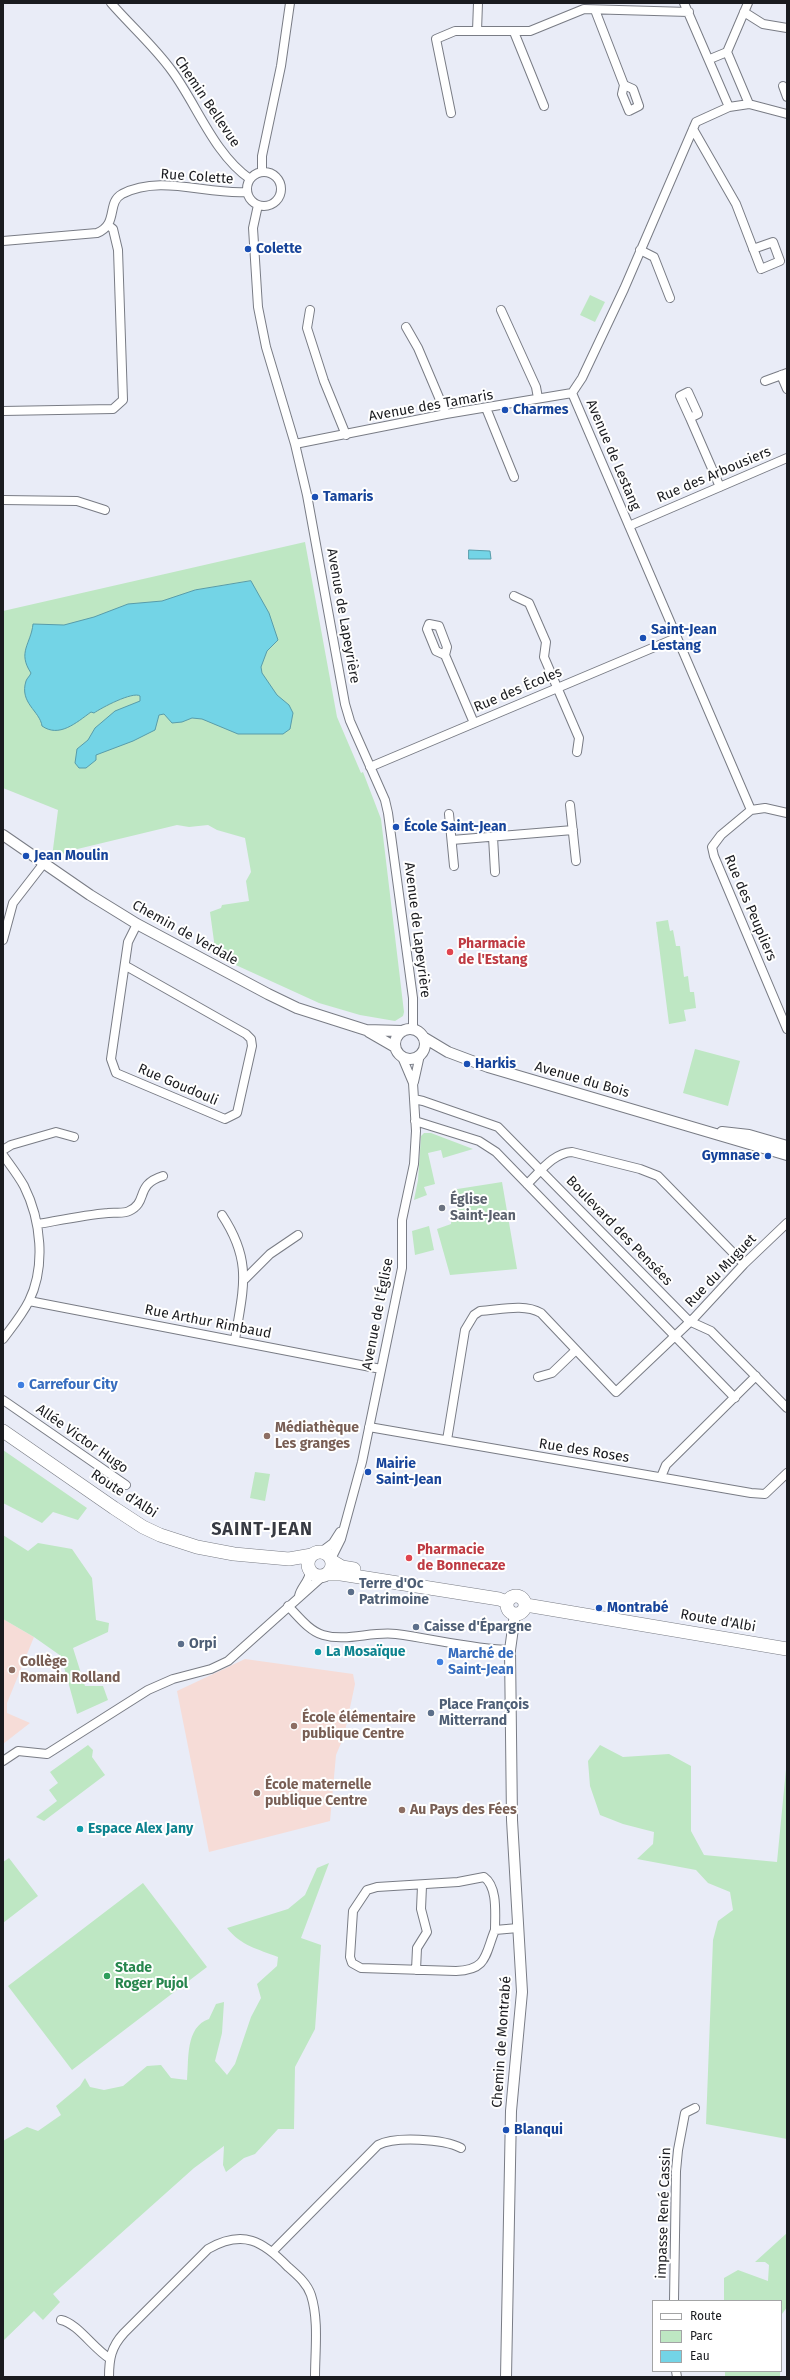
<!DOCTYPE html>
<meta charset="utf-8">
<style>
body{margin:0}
#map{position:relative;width:790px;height:2380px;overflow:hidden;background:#e9ecf7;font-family:"Fira Sans",sans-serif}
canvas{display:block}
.frame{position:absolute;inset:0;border:4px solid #1a1b1f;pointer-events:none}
.legend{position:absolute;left:652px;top:2300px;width:130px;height:72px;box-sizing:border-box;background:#fff;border:1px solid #a3a4a5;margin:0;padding:5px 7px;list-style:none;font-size:12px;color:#1a1b1f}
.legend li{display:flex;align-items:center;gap:8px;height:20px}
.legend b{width:20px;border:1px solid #a3a4a5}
</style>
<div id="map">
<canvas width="790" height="2380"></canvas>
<div class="frame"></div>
<ul class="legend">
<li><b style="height:5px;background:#fff"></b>Route</li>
<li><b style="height:11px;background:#bee7c3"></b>Parc</li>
<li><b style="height:11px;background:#73d4e6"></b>Eau</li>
</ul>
</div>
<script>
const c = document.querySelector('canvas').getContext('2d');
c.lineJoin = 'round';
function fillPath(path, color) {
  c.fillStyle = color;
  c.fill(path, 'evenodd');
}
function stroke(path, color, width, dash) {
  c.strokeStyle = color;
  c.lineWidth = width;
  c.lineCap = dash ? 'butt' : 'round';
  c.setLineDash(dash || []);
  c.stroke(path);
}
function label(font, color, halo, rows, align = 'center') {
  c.font = font + ' "Fira Sans",sans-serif';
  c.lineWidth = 4;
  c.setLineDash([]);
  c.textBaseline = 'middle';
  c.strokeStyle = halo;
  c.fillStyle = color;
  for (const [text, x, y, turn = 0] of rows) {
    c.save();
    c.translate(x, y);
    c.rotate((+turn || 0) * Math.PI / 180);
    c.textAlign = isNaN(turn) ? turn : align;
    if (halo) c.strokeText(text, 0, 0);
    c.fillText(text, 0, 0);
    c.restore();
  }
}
const education = new Path2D(`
 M 3,1619 L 34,1637 L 7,1703 L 7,1713 L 30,1723 L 3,1744 Z
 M 245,1659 L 353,1674 L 355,1684 L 344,1736 L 336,1755 L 330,1821 L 209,1852 L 177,1691 Z`);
const green = new Path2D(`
 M 590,295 L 605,302 L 595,322 L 580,315 Z
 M 305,542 L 337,717 L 361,773 L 363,772 L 381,819 L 404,1012 L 403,1016 L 395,1021 L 360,1015 L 319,1003 L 216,956 L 210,912 L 221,908 L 222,905 L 249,901 L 246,881 L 251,872 L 245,838 L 217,830 L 208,825 L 189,827 L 177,825 L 65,852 L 57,860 L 52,857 L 58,810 L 3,788 L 3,611 Z
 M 668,920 L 670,931 L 673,930 L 676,946 L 680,946 L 684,977 L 688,976 L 690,992 L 694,992 L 696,1008 L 684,1010 L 686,1021 L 669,1024 L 656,922 Z
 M 695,1049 L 740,1061 L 728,1106 L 683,1093 Z
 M 424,1133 L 431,1133 L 473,1149 L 443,1158 L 441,1150 L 428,1153 L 435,1184 L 424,1187 L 427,1195 L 414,1200 L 418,1180 L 421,1136 Z
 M 502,1182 L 517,1269 L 450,1275 L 437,1229 L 451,1224 L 452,1213 L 458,1210 L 451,1190 Z
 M 429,1226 L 434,1250 L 415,1255 L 412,1231 Z
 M 3,1450 L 87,1508 L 78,1520 L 53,1512 L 42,1523 L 3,1503 Z
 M 255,1472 L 270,1474 L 265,1501 L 250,1498 Z
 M 3,1535 L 28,1551 L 38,1543 L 72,1549 L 92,1578 L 96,1620 L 109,1623 L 108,1632 L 73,1648 L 85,1686 L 103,1686 L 108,1700 L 77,1714 L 61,1656 L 34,1637 L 3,1619 Z
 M 88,1745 L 93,1750 L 92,1757 L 105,1775 L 44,1821 L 36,1817 L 57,1801 L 49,1790 L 58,1783 L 50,1772 Z
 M 600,1745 L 623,1757 L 669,1754 L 691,1766 L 691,1831 L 704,1855 L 777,1862 L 787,1759 L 787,2139 L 706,2124 L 713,1940 L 718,1921 L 733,1910 L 730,1892 L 708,1883 L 696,1870 L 637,1859 L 653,1844 L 654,1832 L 623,1824 L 600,1815 L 590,1786 L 588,1761 Z
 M 9,1858 L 38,1896 L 3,1923 L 3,1862 Z
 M 329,1863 L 301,1938 L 321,1945 L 315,2029 L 295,2067 L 294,2129 L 278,2129 L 255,2154 L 244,2158 L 226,2172 L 223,2165 L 224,2146 L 194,2168 L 53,2294 L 60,2302 L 43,2320 L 34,2311 L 3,2341 L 3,2141 L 27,2127 L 38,2131 L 61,2115 L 56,2106 L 80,2086 L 85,2078 L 90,2087 L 104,2090 L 123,2086 L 147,2066 L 161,2065 L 171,2078 L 187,2080 C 189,2060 185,2027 209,2019 L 216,2004 L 224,2002 L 222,2033 L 215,2061 L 227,2075 L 235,2064 L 251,2017 L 261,1998 L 257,1984 L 277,1966 L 278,1957 C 258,1949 241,1946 227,1928 L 288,1909 L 305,1895 L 317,1868 Z
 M 143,1883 L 207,1967 L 72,2070 L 8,1986 Z
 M 787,2233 L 787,2307 L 782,2314 L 781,2349 L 781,2301 L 724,2301 L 724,2278 L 738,2270 L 768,2281 L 769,2265 L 765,2262 L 755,2262 Z
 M 725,2371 L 780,2371 L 780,2377 L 725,2377 Z`);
const water = new Path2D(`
 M 469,550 L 490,551 L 491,559 L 469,559 Z
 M 251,581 L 269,613 L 278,640 L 267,651 L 261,667 L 262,673 L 277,695 L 289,705 L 293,713 L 290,729 L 283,734 L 238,734 L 202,719 L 192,718 L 182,722 L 172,723 L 164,714 L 159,715 L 155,730 L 133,741 L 96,755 L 96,760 L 86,768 L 79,768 L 75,763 L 77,749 L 88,740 L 95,728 L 115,711 L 140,701 L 140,696 C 133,691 101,708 94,713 L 91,712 C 76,723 59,738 42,726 C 40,711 19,703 26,681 C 27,678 30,676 31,673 C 17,652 31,644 33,624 L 64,625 L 94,617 L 128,604 L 162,601 L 195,590 Z`);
const minor = new Path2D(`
 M 111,3 C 130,25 155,47 172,71 C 197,105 214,154 250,179
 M 684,3 L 729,107
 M 595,10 L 624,85 L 622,94 L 629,111 L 639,106 L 633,89 L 624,85
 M 744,12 L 763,24 L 787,28
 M 477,31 L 478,3
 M 514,32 L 544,106
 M 727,52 L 748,3
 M 710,59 L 727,52 L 749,104
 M 783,86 L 787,97
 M 451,113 L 436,39 L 455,31 L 530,31 L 584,9 L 689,12
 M 693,129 L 736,204 L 761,269 L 780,261 L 773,242 L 753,249
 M 262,172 L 262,156 L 281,66 L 290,3
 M247 189a17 17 0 1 1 34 0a17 17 0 1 1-34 0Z
 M 258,205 L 253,228 L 258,307 L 266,347 L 295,444 L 307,495 L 345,704 L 350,721 L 385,800 L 388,813 L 413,998 L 413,1030
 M 3,241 L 97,233 C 119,224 106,203 122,194 C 161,174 206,195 247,192
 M 640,250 L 654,257 L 670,298
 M 310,310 L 307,328 L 324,381 L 346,435
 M 501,310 L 536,387 L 538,398
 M 406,327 L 418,348 L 446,414
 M 781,375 L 787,389
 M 765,381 L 787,373
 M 572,393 L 751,810
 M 572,393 L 582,378 L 624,289 L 696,122 L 729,107 L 749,104 L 787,114
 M 486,408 L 514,477
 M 3,411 L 113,409 L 123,400 L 118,250 L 113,229 L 108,225
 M 690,418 L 680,396 L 688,392 L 698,414 L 690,418 L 720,487
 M 295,444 L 446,414 L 572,393
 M 3,500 L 77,501 L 105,510
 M 629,526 L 787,458
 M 514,596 L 529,603 L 546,642 L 544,657 L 579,738 L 577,752
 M 445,655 L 436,651 L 427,629 L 429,624 L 439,626 L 447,647 L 445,655 L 474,723
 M 370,767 L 676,638
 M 570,805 L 576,861
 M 751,810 L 721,835 L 712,847 L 714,856 L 787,1029
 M 751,810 L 765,808 L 787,813
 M 449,814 L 454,866
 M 493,837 L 495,872
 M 452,840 L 573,830
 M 3,940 L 13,903 L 44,863
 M 126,966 L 246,1034 L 251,1039 L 252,1046 L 237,1113 L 225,1119 L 116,1073 L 111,1059 L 128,942 L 137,924
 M 414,1082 L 420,1055
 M 414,1099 L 423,1101 L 498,1127 L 689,1321 L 711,1331 L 787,1408
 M 415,1121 L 479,1141 L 496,1152 L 735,1398
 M 3,1150 L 11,1145 L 56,1132 L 74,1137
 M 3,1155 C 10,1165 18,1175 24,1186 C 41,1220 46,1266 29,1301 C 22,1315 12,1327 3,1339
 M 527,1184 C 540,1172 553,1153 572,1152 L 640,1169 L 658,1176 L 744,1264
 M 222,1215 C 253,1262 243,1288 235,1340
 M 38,1224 C 61,1220 85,1215 108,1213 C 114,1212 124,1214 129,1211 C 149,1202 134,1185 163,1176
 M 245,1279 L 270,1254 L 298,1235
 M 29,1301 L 381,1369
 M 538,1377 L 552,1373 L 576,1350
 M 3,1400 L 126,1485
 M 369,1427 L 751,1493 L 765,1494 L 787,1473
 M 447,1440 L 465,1330 L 474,1315 L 480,1311 C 499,1310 524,1303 541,1313 L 616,1392 L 694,1318 L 744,1264 L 787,1223
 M 661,1477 L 666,1465 L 756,1376
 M 321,1552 L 333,1543 L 340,1532
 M 331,1559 L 341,1539 L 362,1462 L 402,1268 L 402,1220 L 414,1164 L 416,1131 L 413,1083 L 402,1057
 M 299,1596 C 301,1587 309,1582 310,1572
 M 288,1606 C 298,1616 309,1631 323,1635 C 347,1642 371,1631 396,1634 C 434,1639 472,1649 510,1650
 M 3,1761 L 18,1751 L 47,1754 L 148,1690 L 173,1679 L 211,1669 L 228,1661 L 323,1576
 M 495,1930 C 485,1954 488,1970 456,1971 L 361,1968 L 352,1963 L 350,1957 L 353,1911 L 367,1890 L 377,1887 L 458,1882 L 484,1877 C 498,1887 495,1914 495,1930 L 518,1928
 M 416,1970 L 417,1948 L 427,1932 L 421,1909 L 422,1886
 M 273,2251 L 378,2145 C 395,2136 444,2139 461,2148
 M 674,2301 L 676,2171 L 678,2150 L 685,2113 L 695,2108
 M 61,2320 C 77,2323 94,2349 109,2358
 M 676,2371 L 677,2377
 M 109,2377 C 109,2359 111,2347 124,2333 L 208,2249 C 243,2229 263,2241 288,2267 C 297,2275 307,2283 311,2295 C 319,2320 315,2351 315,2377`);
const tertiary = new Path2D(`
 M 3,835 L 90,895 L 137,924 L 268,994 L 297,1008 L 366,1030 L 403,1031
 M395 1044a15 15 0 1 1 30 0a15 15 0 1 1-30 0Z
 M 369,1032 L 395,1047
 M 423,1037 L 448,1052 L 488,1067 L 787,1155
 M 722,1132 L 749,1135 L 787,1146
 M 506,2377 L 511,2111 L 522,1992 L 512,1820 L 510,1650 L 515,1614`);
const primary = new Path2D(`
 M 3,1431 L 114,1508 L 143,1527 L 160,1535 L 197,1547 L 234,1554 L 289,1559 L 312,1555
 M308 1564a12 12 0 1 1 24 0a12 12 0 1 1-24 0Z
 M 332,1561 L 342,1567 L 354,1569
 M 327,1574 L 341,1574 L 499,1599 L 507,1602
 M507 1605a9 9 0 1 1 18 0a9 9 0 1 1-18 0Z
 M 526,1605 L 787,1649`);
const markers = [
 [248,249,4,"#1a4fb4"],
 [505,410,4,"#1a4fb4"],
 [315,497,4,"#1a4fb4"],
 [643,638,4,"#1a4fb4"],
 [396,827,4,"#1a4fb4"],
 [26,856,4,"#1a4fb4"],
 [450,952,4,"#e0444e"],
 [467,1064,4,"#1a4fb4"],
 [768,1156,4,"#1a4fb4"],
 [442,1208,4,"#6b7280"],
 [21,1385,4,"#3f7fe0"],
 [267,1436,4,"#8d6e63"],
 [368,1472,4,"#1a4fb4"],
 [409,1558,4,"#e0444e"],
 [351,1592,4,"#5c6f8a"],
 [599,1608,4,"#1a4fb4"],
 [416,1627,4,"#5c6f8a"],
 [181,1644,4,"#5c6f8a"],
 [318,1652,4,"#0f9aa8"],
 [440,1662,4,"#3f7fe0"],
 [12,1670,4,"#8d6e63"],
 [431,1713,4,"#5c6f8a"],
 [294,1726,4,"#8d6e63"],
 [257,1793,4,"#8d6e63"],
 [402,1810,4,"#8d6e63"],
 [80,1829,4,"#0f9aa8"],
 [107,1976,4,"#2e9e5b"],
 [506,2130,4,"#1a4fb4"]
];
const streetNames = [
 ["Chemin Bellevue",207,102,56],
 ["Rue Colette",197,177,4],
 ["Avenue des Tamaris",431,406,-10],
 ["Avenue de Lestang",613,455,67],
 ["Rue des Arbousiers",714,475,-23],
 ["Avenue de Lapeyrière",343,616,80],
 ["Rue des Écoles",518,690,-23],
 ["Rue des Peupliers",750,908,67],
 ["Avenue de Lapeyrière",417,930,83],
 ["Chemin de Verdale",185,933,29],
 ["Avenue du Bois",582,1080,16],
 ["Rue Goudouli",178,1085,23],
 ["Boulevard des Pensées",619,1231,46],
 ["Rue du Muguet",721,1271,-46],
 ["Avenue de l'Église",378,1314,-79],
 ["Rue Arthur Rimbaud",208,1322,11],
 ["Allée Victor Hugo",82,1439,35],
 ["Rue des Roses",584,1451,9],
 ["Route d'Albi",124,1494,33],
 ["Route d'Albi",718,1621,10],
 ["Chemin de Montrabé",502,2042,-86],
 ["impasse René Cassin",664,2213,-88]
];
const transitNames = [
 ["Colette",256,249],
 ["Charmes",513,410],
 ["Tamaris",323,497],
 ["Saint-Jean",651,630],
 ["Lestang",651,646],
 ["École Saint-Jean",404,827],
 ["Jean Moulin",34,856],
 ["Harkis",475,1064],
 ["Gymnase",760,1156,"right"],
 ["Mairie",376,1464],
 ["Saint-Jean",376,1480],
 ["Montrabé",607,1608],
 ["Blanqui",514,2130]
];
const healthNames = [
 ["Pharmacie",458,944],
 ["de l'Estang",458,960],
 ["Pharmacie",417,1550],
 ["de Bonnecaze",417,1566]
];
const worshipNames = [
 ["Église",450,1200],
 ["Saint-Jean",450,1216]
];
const shopNames = [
 ["Carrefour City",29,1385],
 ["Marché de",448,1654],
 ["Saint-Jean",448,1670]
];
const educationNames = [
 ["Médiathèque",275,1428],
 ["Les granges",275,1444],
 ["Collège",20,1662],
 ["Romain Rolland",20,1678],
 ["École élémentaire",302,1718],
 ["publique Centre",302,1734],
 ["École maternelle",265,1785],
 ["publique Centre",265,1801],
 ["Au Pays des Fées",410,1810]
];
const serviceNames = [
 ["Terre d'Oc",359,1584],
 ["Patrimoine",359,1600],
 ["Caisse d'Épargne",424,1627],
 ["Orpi",189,1644],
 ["Place François",439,1705],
 ["Mitterrand",439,1721]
];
const cultureNames = [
 ["La Mosaïque",326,1652],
 ["Espace Alex Jany",88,1829]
];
const leisureNames = [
 ["Stade",115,1968],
 ["Roger Pujol",115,1984]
];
const districtNames = [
 ["SAINT-JEAN",262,1530]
];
fillPath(education, '#f6dcd7');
fillPath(green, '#bee7c3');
fillPath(water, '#73d4e6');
stroke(water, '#589caa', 1);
stroke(minor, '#797c85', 10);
stroke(tertiary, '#797c85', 12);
stroke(primary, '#797c85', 14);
stroke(minor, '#fff', 8);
stroke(tertiary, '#fff', 10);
stroke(primary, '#fff', 13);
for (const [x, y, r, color] of markers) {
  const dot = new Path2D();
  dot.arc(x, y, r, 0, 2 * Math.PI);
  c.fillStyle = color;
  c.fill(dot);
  stroke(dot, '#fff', 1.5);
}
label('14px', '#1a1b1f', '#fff', streetNames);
label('bold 14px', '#164399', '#fff', transitNames, 'left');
label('bold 14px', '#be3a42', '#fff', healthNames, 'left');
label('bold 14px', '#5b616d', '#fff', worshipNames, 'left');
label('bold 14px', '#366cbe', '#fff', shopNames, 'left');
label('bold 14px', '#785e54', '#fff', educationNames, 'left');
label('bold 14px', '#4e5e75', '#fff', serviceNames, 'left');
label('bold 14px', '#0d838f', '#fff', cultureNames, 'left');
label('bold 14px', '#27864d', '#fff', leisureNames, 'left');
c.letterSpacing = '1px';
label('bold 18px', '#373a42', '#fff', districtNames);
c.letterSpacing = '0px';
</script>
